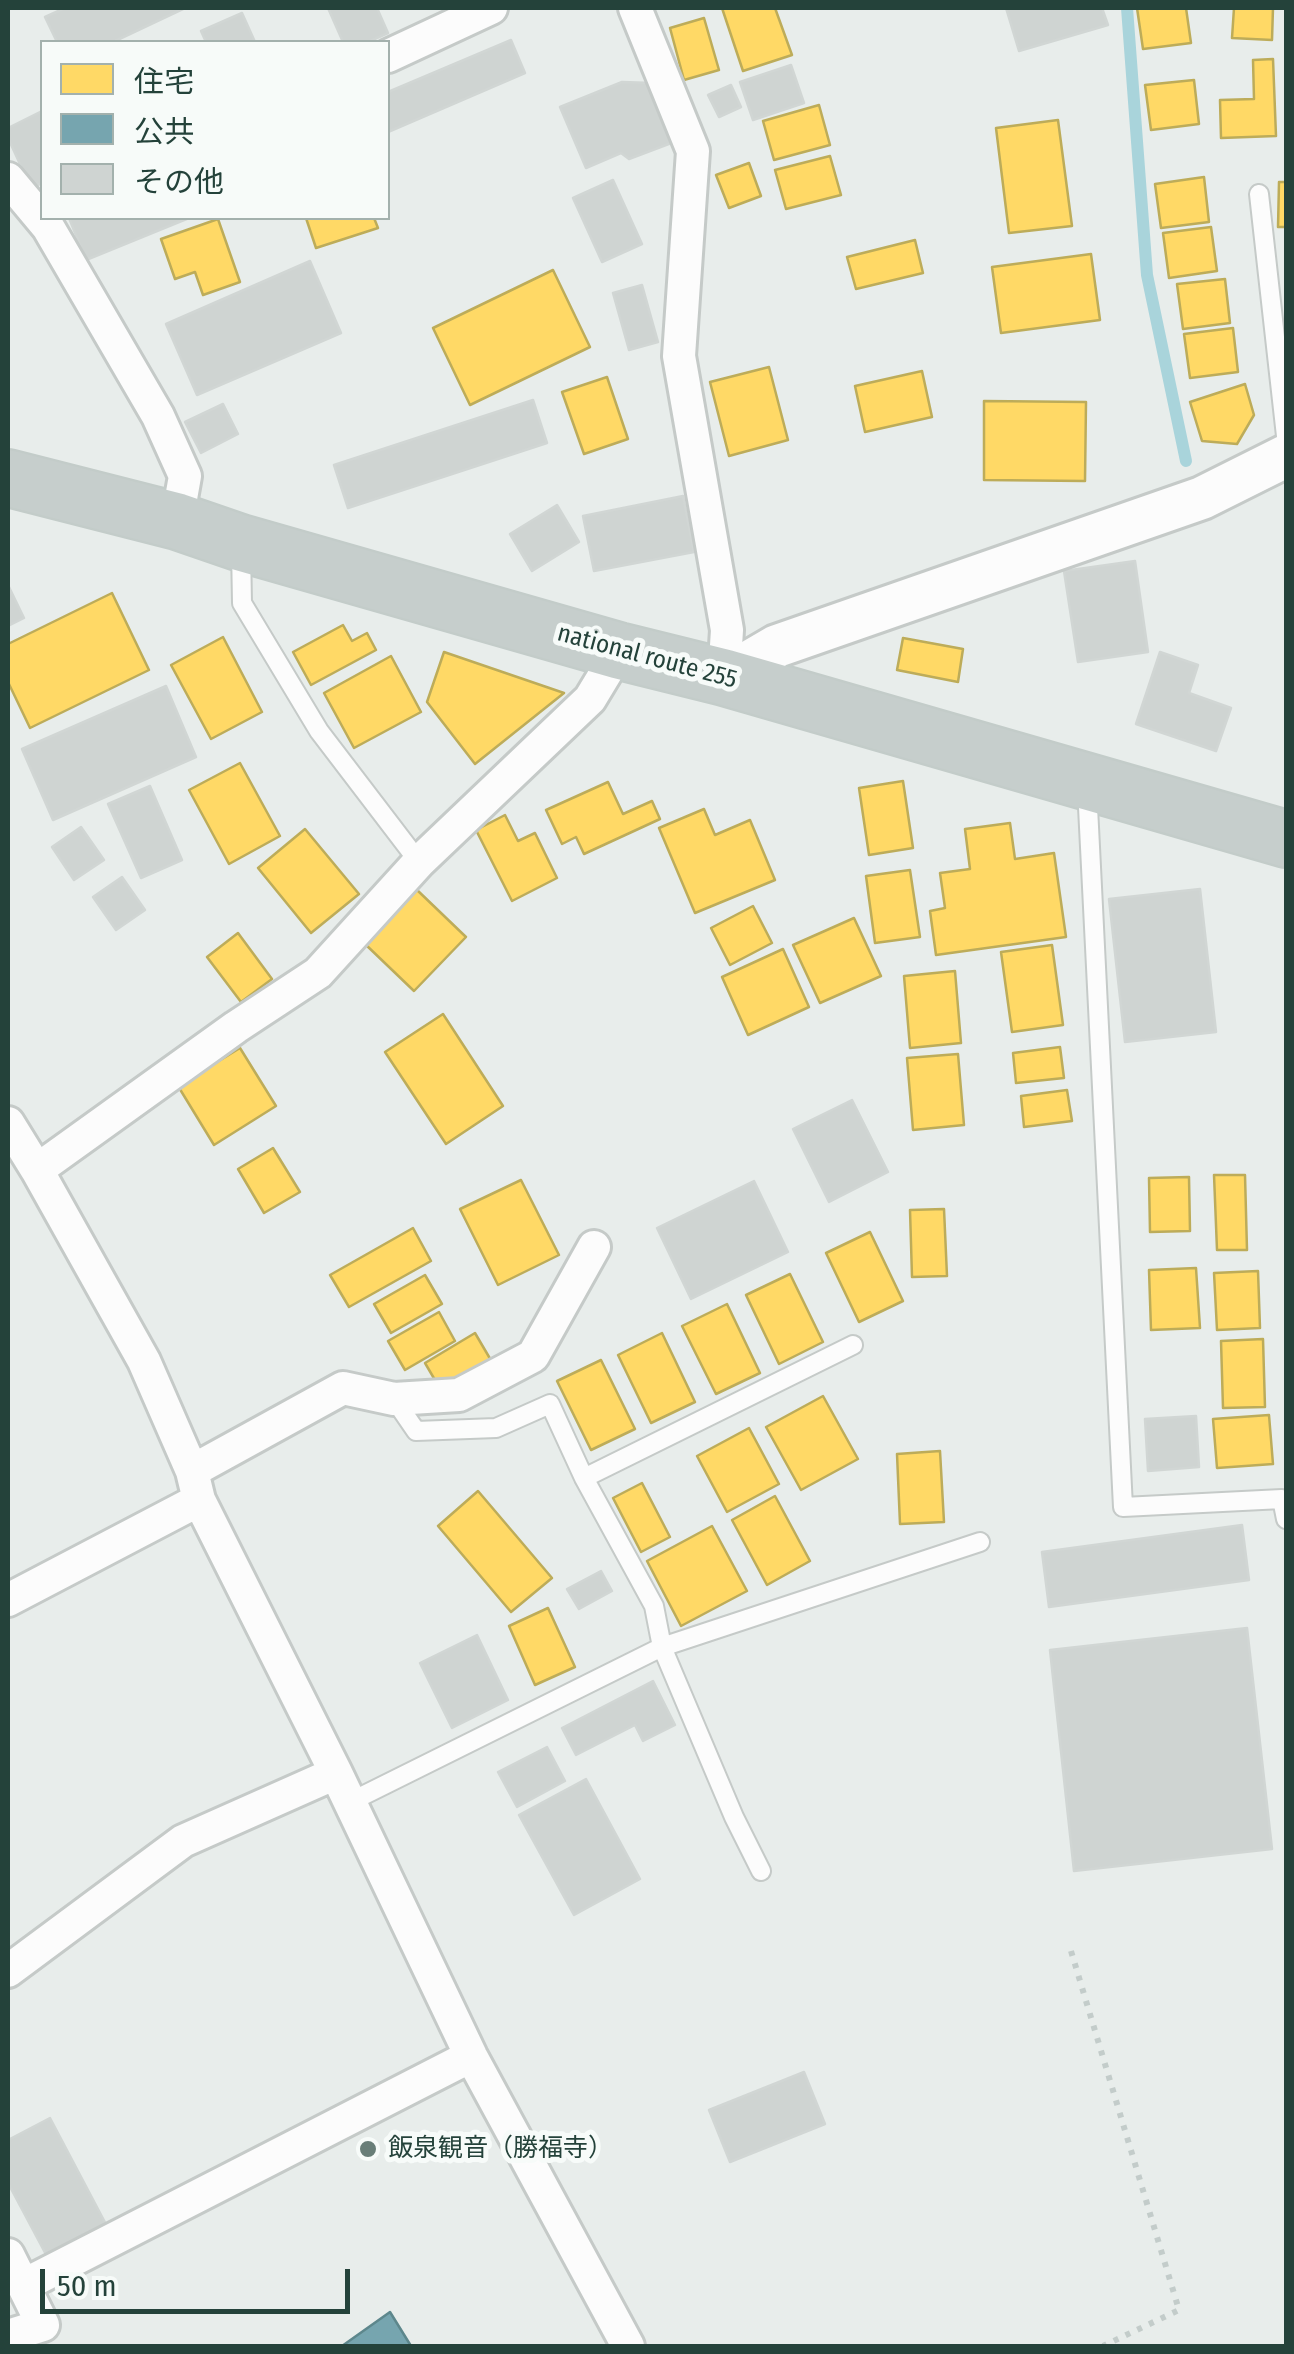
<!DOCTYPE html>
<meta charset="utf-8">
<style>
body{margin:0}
#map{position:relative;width:1294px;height:2354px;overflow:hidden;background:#e8edeb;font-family:"Fira Sans Condensed","Noto Sans JP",sans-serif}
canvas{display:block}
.frame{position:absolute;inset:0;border:10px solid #24423a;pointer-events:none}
.legend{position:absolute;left:40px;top:40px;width:350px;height:180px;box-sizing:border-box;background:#f7fbf9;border:2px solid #a3b1ad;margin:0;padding:12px 18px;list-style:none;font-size:30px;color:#24423a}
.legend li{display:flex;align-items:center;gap:20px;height:50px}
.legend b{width:50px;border:2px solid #a3b1ad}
.scale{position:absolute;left:40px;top:2269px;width:310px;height:45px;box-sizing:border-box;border:5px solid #24423a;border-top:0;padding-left:12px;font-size:30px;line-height:35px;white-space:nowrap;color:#24423a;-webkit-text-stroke:8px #f7fbf9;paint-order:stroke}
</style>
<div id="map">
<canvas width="1294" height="2354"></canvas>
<div class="frame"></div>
<ul class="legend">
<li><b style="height:28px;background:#ffd966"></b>住宅</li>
<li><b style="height:28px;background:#76a5af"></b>公共</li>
<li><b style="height:28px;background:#cfd4d2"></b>その他</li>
</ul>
<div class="scale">50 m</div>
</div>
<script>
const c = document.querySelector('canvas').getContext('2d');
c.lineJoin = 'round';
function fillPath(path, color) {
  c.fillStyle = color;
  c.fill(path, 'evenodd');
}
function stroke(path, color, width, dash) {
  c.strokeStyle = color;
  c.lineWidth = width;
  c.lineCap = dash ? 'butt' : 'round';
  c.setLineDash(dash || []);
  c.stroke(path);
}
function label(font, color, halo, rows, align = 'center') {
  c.font = font + ' "Fira Sans Condensed","Noto Sans JP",sans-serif';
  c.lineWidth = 10;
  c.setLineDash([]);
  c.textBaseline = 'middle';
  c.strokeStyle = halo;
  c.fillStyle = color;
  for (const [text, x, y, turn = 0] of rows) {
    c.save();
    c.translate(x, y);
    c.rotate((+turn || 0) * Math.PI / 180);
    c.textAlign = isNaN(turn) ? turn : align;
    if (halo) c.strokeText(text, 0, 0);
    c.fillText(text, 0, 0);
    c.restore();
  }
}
const homes = new Path2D(`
 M 722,8 L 775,8 L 792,55 L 743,71 Z
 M 1137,8 L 1186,8 L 1191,43 L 1143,49 Z
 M 1234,8 L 1273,8 L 1272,40 L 1232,38 Z
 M 704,18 L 719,70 L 684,80 L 670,28 Z
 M 1273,59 L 1276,136 L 1221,138 L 1220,100 L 1254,99 L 1253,60 Z
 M 1194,80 L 1199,124 L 1151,130 L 1145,85 Z
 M 819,105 L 830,145 L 774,160 L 763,121 Z
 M 1058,120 L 1072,226 L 1009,233 L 996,128 Z
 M 830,156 L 841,195 L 786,209 L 775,170 Z
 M 749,163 L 761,196 L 729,208 L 716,175 Z
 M 1204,177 L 1209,222 L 1161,228 L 1155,184 Z
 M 1279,182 L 1286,182 L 1286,227 L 1278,227 Z
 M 306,218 L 374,218 L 378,228 L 316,248 Z
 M 218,219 L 240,282 L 203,295 L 195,272 L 175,279 L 161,239 Z
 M 1211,227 L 1217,271 L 1169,278 L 1163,233 Z
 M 915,240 L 923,273 L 856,289 L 847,257 Z
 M 1091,254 L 1100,320 L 1001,333 L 992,267 Z
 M 553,270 L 590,347 L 470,405 L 433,328 Z
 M 1225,279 L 1230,323 L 1183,329 L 1177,284 Z
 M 1233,328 L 1238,372 L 1190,378 L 1184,334 Z
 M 769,367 L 788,440 L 729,456 L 710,382 Z
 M 922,371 L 932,417 L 865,432 L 855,386 Z
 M 607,377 L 628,439 L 584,454 L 562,392 Z
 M 1245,384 L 1254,415 L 1237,444 L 1202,441 L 1190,402 Z
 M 984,401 L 1086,402 L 1085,481 L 984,480 Z
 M 112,593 L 149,670 L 30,728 L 8,682 L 8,644 Z
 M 343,625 L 352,641 L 367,633 L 376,650 L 311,685 L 293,652 Z
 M 223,637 L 262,712 L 211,739 L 171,665 Z
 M 903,638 L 963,649 L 958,682 L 897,670 Z
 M 444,652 L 564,693 L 475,764 L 427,702 Z
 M 391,656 L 421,712 L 354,748 L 324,693 Z
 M 240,763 L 280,836 L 229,864 L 189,790 Z
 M 903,781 L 913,848 L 869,855 L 859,788 Z
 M 608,782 L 623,814 L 652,801 L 660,819 L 584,854 L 576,837 L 562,844 L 546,810 Z
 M 704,809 L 715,835 L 750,820 L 775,880 L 695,913 L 659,828 Z
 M 505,815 L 518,841 L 535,833 L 557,878 L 512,901 L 476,830 Z
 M 1010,823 L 1015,859 L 1054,853 L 1066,937 L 936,955 L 930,911 L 945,908 L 940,873 L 970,869 L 965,829 Z
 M 305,829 L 359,894 L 311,933 L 258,868 Z
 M 910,870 L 920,937 L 875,943 L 866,876 Z
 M 416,889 L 466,937 L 414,991 L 364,943 Z
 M 753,906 L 772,943 L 730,965 L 711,928 Z
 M 854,918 L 881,976 L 820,1003 L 793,945 Z
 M 238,933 L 272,979 L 241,1002 L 207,957 Z
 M 1052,945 L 1063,1025 L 1012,1032 L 1001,952 Z
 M 783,949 L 809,1007 L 748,1035 L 722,977 Z
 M 955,971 L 961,1043 L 910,1048 L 904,976 Z
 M 443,1014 L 503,1106 L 446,1144 L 385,1052 Z
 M 1060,1047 L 1064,1078 L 1016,1083 L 1013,1053 Z
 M 240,1048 L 276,1106 L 214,1145 L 178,1086 Z
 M 958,1054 L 964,1125 L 913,1130 L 907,1058 Z
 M 1067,1090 L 1072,1121 L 1024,1127 L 1021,1096 Z
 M 273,1148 L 300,1192 L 264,1213 L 238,1169 Z
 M 1214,1175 L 1245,1175 L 1247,1250 L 1217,1250 Z
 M 1189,1177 L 1190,1231 L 1150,1232 L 1149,1178 Z
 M 521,1180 L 559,1255 L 498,1285 L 460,1209 Z
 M 944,1209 L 947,1276 L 912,1277 L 910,1210 Z
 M 413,1228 L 431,1261 L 349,1307 L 330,1275 Z
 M 870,1232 L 903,1301 L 859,1322 L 826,1253 Z
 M 1196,1268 L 1200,1328 L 1151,1330 L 1149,1270 Z
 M 1258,1271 L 1260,1328 L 1217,1330 L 1214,1273 Z
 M 790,1274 L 823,1342 L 779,1364 L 746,1295 Z
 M 425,1275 L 442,1304 L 391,1333 L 374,1304 Z
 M 727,1304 L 760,1373 L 716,1394 L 682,1326 Z
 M 439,1312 L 455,1341 L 405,1370 L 388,1341 Z
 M 475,1333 L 492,1362 L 442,1392 L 425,1363 Z
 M 662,1333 L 695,1402 L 651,1423 L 618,1355 Z
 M 1263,1339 L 1265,1407 L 1223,1408 L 1221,1341 Z
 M 601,1360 L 635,1429 L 591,1450 L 557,1381 Z
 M 823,1396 L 858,1459 L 801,1490 L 766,1427 Z
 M 1269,1415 L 1273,1464 L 1217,1468 L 1213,1419 Z
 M 749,1428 L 779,1484 L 727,1512 L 697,1456 Z
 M 940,1451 L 944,1522 L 900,1524 L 897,1454 Z
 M 642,1483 L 670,1537 L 641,1552 L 613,1498 Z
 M 478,1491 L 552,1578 L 511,1612 L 438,1526 Z
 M 775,1496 L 810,1561 L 767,1585 L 732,1520 Z
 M 712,1526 L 747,1591 L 681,1626 L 647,1561 Z
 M 548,1608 L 575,1667 L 535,1685 L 509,1626 Z`);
const public = new Path2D(`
 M 390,2312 L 411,2346 L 342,2346 Z`);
const stream = new Path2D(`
 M 1127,8 L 1147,275 L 1186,461`);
const building = new Path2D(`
 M 65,8 L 185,8 L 113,42 L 57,42 L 45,17 Z
 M 328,8 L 377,8 L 388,33 L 368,42 L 343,42 Z
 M 1006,8 L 1102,8 L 1108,25 L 1019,51 Z
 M 242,13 L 255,42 L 206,42 L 201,31 Z
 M 511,40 L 525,73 L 388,132 L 388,92 Z
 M 791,65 L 804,103 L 753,120 L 740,82 Z
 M 622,82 L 652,83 L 674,142 L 629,159 L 621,153 L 586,168 L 560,107 Z
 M 731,85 L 741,107 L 719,117 L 708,95 Z
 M 42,111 L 42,183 L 31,188 L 8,138 L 8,128 Z
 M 613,180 L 642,244 L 602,262 L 573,198 Z
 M 69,218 L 189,218 L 86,260 Z
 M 310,261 L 341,333 L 197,395 L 166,324 Z
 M 642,285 L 658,342 L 629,350 L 613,293 Z
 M 533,400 L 547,443 L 348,508 L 334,465 Z
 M 223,404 L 238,434 L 201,453 L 185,422 Z
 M 683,496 L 694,552 L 594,571 L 583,516 Z
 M 557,505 L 579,542 L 532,571 L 510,534 Z
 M 1135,561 L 1148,652 L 1078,662 L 1064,571 Z
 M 8,585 L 24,618 L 8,626 Z
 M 1160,652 L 1198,665 L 1189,693 L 1231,708 L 1216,751 L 1136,724 Z
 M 166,686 L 196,757 L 53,820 L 22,749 Z
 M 150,786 L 182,860 L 141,878 L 108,804 Z
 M 81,827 L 104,860 L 74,880 L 52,847 Z
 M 122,877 L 145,910 L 116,930 L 93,897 Z
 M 1200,889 L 1216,1032 L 1125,1042 L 1109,899 Z
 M 852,1100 L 888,1172 L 829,1202 L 793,1129 Z
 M 754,1181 L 788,1252 L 691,1299 L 657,1228 Z
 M 1196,1416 L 1199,1467 L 1148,1471 L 1145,1419 Z
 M 1242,1525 L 1249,1580 L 1049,1607 L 1042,1552 Z
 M 601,1571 L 612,1591 L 579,1609 L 567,1589 Z
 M 1247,1628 L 1272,1849 L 1074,1871 L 1050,1650 Z
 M 477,1635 L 508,1700 L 452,1728 L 420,1663 Z
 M 653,1681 L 675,1725 L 643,1741 L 635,1725 L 576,1755 L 562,1728 Z
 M 547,1747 L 565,1781 L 517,1807 L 498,1772 Z
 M 586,1779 L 640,1879 L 574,1915 L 519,1815 Z
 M 804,2072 L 825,2124 L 730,2162 L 709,2110 Z
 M 50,2118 L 109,2230 L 50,2262 L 8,2183 L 8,2140 Z`);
const path = new Path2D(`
 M 1071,1951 L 1179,2310 L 1103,2346`);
const service = new Path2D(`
 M 1259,194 L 1286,436
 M 241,548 L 242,603 L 319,731 L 419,862
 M 1087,787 L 1123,1507 L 1282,1499 L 1286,1519
 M 394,1399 L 416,1431 L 496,1428 L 550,1404 L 584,1478 L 654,1606 L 662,1647 L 734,1817 L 761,1871
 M 584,1478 L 853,1345
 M 350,1802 L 662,1647 L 980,1542`);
const minor = new Path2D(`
 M 635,8 L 693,151 L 679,356 L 727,630 L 724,677
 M 388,56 L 491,8
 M 8,179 L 48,227 L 158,416 L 185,476 L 177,521
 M 8,1123 L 37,1170
 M 192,1471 L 343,1388 L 394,1399 L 459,1395 L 533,1356 L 594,1247
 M 199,1500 L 192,1471 L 144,1361 L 37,1170 L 236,1027 L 318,973 L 419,862 L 590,699 L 619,651
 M 8,1600 L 199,1500 L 336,1773 L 471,2056 L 628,2346
 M 8,1971 L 183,1841 L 336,1773
 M 8,2255 L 43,2325 L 8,2336
 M 24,2285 L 471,2056`);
const tertiary = new Path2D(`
 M 724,677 L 777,646 L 1202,498 L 1286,456`);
const trunk = new Path2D(`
 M 8,478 L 177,521 L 241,543 L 619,651 L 724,677 L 1286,839`);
const markers = [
 [368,2149,10,"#697e78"]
];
const streetNames = [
 ["national route 255",647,657,15]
];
const poiNames = [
 ["飯泉観音（勝福寺）",388,2149]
];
fillPath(homes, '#ffd966');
stroke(homes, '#bdac59', 2.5);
fillPath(public, '#76a5af');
stroke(public, '#5d878c', 2.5);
stroke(stream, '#a9d4db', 12);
fillPath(building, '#cfd4d2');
stroke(building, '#d1d6d4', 2.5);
stroke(service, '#c5cac8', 22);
stroke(minor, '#c5cac8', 38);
stroke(tertiary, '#c5cac8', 48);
stroke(trunk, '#c3ccc9', 60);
stroke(path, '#c3ccca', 6, [5, 8]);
stroke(service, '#fcfcfc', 18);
stroke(minor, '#fcfcfc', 32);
stroke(tertiary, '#fcfcfc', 42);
stroke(trunk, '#c6cecc', 55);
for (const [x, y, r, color] of markers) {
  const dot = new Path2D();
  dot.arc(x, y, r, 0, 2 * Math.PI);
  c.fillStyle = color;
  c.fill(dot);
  stroke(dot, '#f7fbf9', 4);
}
label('25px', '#24423a', '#f7fbf9', streetNames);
label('25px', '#24423a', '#f7fbf9', poiNames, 'left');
</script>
